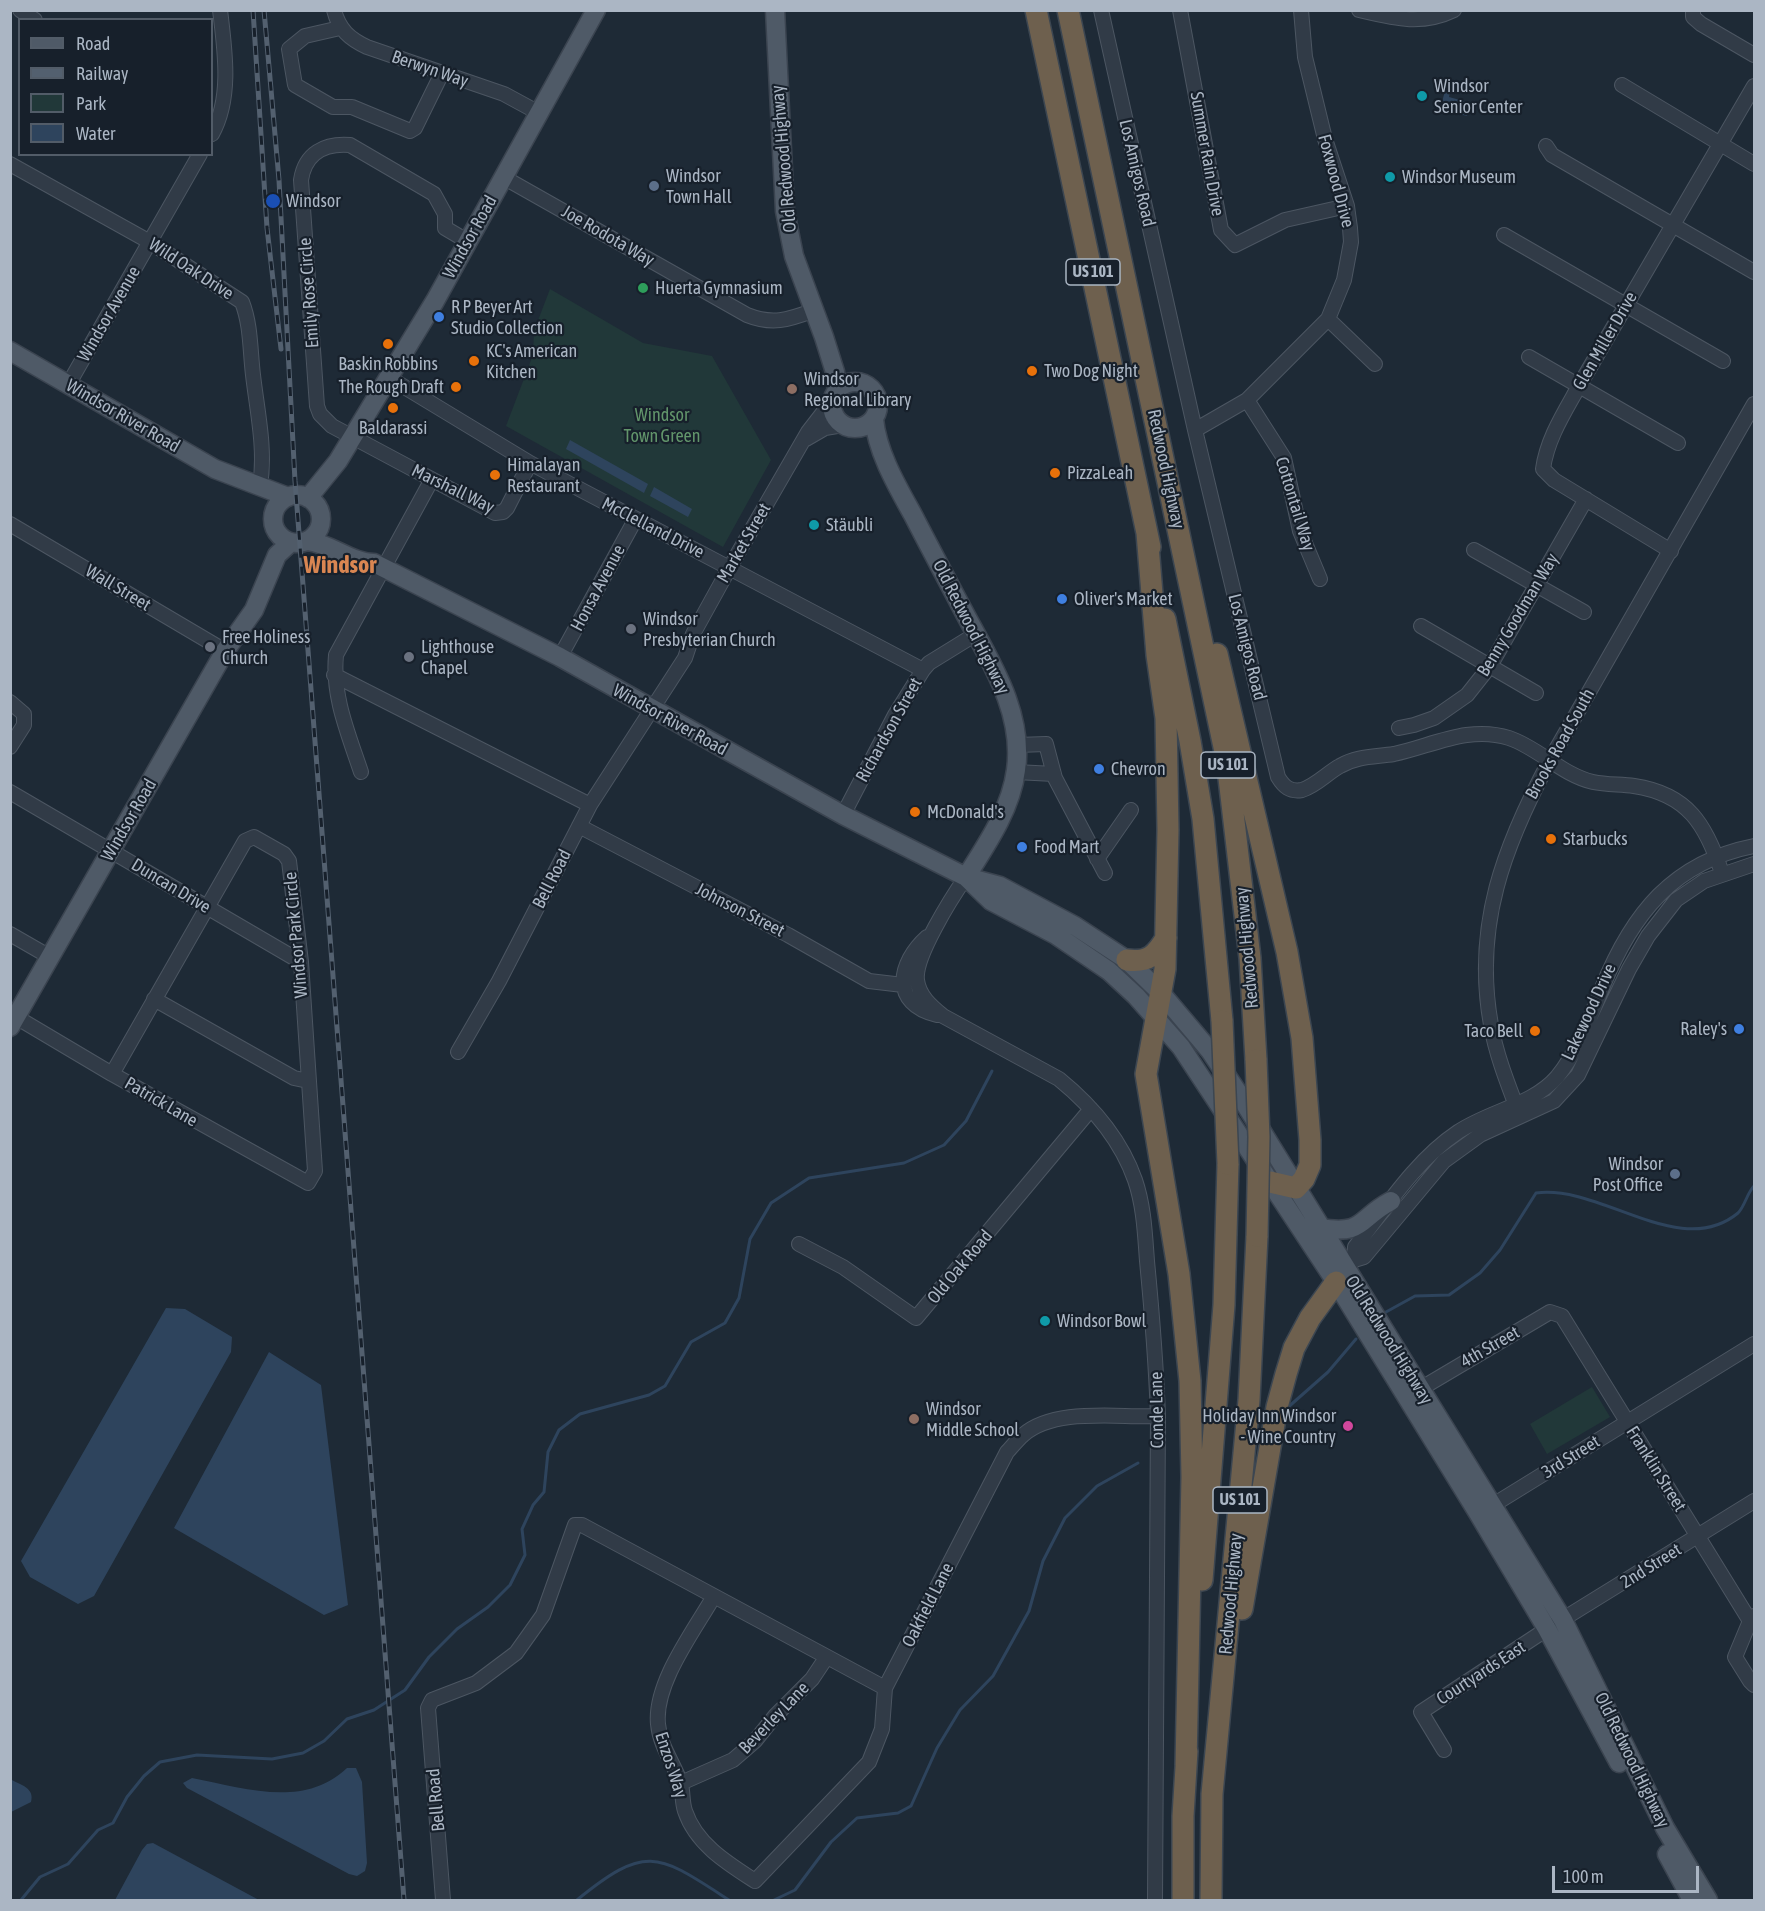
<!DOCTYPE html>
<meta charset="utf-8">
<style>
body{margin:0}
#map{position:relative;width:1765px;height:1911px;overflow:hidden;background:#1e2a36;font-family:"Asap Condensed",sans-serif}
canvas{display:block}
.frame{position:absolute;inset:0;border:12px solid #abb6c4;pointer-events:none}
.legend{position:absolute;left:18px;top:18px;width:195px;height:138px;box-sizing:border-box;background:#17202b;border:2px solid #525c68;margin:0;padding:8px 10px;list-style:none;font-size:18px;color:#abb6c4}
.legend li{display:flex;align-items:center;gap:12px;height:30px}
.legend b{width:30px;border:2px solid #525c68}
.scale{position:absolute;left:1552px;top:1866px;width:147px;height:27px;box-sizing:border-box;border:3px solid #abb6c4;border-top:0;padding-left:8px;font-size:18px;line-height:21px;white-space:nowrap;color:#abb6c4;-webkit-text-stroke:4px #17202b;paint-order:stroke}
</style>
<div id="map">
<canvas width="1765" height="1911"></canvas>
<div class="frame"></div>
<ul class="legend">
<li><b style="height:8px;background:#4f5a67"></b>Road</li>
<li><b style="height:8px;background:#53606f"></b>Railway</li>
<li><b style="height:16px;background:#213839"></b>Park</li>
<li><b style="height:16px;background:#2e445d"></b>Water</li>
</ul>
<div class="scale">100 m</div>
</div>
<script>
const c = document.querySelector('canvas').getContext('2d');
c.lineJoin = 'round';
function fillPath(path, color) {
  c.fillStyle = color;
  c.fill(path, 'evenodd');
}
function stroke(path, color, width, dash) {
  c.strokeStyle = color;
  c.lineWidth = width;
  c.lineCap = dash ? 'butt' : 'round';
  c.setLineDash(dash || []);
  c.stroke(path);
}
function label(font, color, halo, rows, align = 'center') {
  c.font = font + ' "Asap Condensed",sans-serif';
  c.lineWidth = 4.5;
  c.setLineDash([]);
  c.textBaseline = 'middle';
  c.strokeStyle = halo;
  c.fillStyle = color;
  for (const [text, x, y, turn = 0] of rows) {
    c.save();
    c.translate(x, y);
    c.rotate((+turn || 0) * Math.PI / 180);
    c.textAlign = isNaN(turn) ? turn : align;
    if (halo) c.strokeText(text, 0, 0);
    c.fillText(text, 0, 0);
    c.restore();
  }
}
const green = new Path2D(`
 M 550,289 L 643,343 L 712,356 L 771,460 L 723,547 L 506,426 L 533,355 L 534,331 Z
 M 1592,1387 L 1610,1417 L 1547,1454 L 1530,1424 Z`);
const water = new Path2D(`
 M 1445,91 L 1450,92 L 1449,97 L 1471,103 L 1467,116 L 1440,109 Z
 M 570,440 L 648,484 L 644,493 L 566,449 Z
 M 654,487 L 692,509 L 688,517 L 650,496 Z
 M 166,1308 L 185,1309 L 232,1337 L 231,1352 L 94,1596 L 78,1604 L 30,1577 L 21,1561 Z
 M 269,1352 L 321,1385 L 348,1605 L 324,1615 L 174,1528 Z
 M 347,1768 L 356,1768 L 362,1782 L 367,1863 L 365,1871 L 357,1876 L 349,1874 L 187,1788 L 183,1783 L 192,1778 C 244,1788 304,1809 347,1768 Z
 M 10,1779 C 21,1785 35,1788 31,1802 L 11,1812 Z
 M 153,1843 L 259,1900 L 115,1900 L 142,1850 L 147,1844 Z`);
const stream = new Path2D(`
 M 1386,1312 L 1415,1296 L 1449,1295 L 1480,1273 L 1500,1250 L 1536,1193 C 1601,1184 1680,1261 1738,1213 C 1745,1206 1747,1193 1754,1186
 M 1286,1409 L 1328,1372 L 1356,1339
 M 21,1900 L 40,1877 L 68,1864 L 98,1830 L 113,1823 L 127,1797 L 144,1776 L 160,1762 L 197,1755 L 272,1759 L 303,1753 L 324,1741 L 347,1719 L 374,1710 L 405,1690 L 429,1657 L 457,1629 L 488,1607 L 510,1585 L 525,1555 L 522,1529 L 533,1505 L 544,1492 L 548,1452 L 559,1430 L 580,1414 L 649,1395 L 665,1386 L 691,1342 L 725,1323 L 739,1298 L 750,1239 L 771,1203 L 809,1178 L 904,1163 L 944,1145 L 966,1121 L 992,1071
 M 577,1900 C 647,1843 658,1854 729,1900
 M 774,1900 L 795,1890 L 831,1842 L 857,1818 L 898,1813 L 911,1806 L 937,1748 L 960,1710 L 993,1676 L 1029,1611 L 1043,1561 L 1065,1518 L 1097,1486 L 1138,1463`);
const minor = new Path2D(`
 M 20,10 L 35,20
 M 334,10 C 339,30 350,39 367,47 L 504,94 L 539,113
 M 1101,10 L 1195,430 L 1278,777 C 1284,787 1290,792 1302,790 C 1317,785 1327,773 1340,766 C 1357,756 1375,757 1394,754 C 1432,746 1469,725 1509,738 C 1539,748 1562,775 1593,782 C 1607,785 1621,784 1634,786 C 1688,794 1706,825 1722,873
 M 1180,10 L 1221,230 L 1235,245 L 1285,220 L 1347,206
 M 1359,10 C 1393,18 1421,26 1454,10
 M 1693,10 L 1693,17 L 1701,24 L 1754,55
 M 340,28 L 305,36 L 289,49 L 295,85 L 333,107 L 352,107 L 410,131 L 415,128 L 442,73
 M 1622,85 L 1754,164
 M 212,134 C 232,98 225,51 220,10
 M 1546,146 L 1552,155 L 1754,272
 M 10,164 L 150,242 L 242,302 C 251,325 250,350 253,375 C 257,410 266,450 260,485
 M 503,177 L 747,315 C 772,325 788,320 812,311
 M 1504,235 L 1723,361
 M 467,241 L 445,228 L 445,214 L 434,194 L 350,145 C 325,143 305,153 301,180 L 317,406 L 320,414 L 332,426 L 495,513 L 503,512 L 507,508 L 530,463
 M 1328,319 L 1375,364
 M 1529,357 L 1678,443
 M 388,377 L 530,463 L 923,670
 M 68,385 L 200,154
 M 1247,400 L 1284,458 L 1300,531 L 1320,579
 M 1195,430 L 1247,400 L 1328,319 L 1344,280 L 1351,242 L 1350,228 L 1347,206 L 1325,139 L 1305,57 L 1301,10
 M 806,439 L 825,428 L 843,425
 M 10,524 L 225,651
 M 1474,550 L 1584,612
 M 1671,551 L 1554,480 L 1543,469 C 1547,439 1564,413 1579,386 L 1754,86
 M 1421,626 L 1536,693
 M 560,657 L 635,520
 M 334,675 L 590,805
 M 10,702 L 24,714 L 24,725 L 10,747
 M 1399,728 L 1414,725 L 1434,718 L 1467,695 L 1490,666 L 1586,499
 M 1018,745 L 1046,744 L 1055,778 L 1105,873
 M 361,772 C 348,733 332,696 336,655 L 431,481
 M 1016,772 L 1054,774
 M 10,792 L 301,962
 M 843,815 L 895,715 L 923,670 L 929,663 L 976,634
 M 579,826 L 788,935 L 869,981 L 903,985
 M 1097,859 L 1131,810
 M 966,877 C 952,897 914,957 917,980 C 919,996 931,1006 943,1016 L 1059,1079 C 1092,1106 1121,1140 1135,1180 C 1144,1206 1145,1235 1147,1261 C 1152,1313 1156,1364 1158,1416 L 1155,1900
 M 10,934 L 50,957
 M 927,937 C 898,963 890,1004 937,1015
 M 154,999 L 294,1078 L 308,1081
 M 16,1017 L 112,1074 L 308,1183 L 315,1171 L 301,962 L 289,861 L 284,854 L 254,837 L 245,841 L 112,1074
 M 458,1052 L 499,981 L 590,805 L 685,658 L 693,634 L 730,567 L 808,432 L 832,401
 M 1520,1116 C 1509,1087 1496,1055 1491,1025 C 1473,926 1504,846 1550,760 L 1754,404
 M 799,1244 L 843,1267 L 916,1318 L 1091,1109
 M 1354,1260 L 1355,1247 C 1386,1207 1416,1160 1458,1132 C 1489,1111 1533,1105 1557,1077 C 1578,1051 1590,1018 1602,988 C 1632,914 1673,862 1754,846
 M 1350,1265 L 1354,1260 L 1364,1257 L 1444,1161 L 1480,1135 L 1554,1101 L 1578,1075 L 1629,969 L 1648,936 L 1676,900 L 1704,881 L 1754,864
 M 1420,1389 L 1550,1312 L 1562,1316 L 1750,1621
 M 1485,1510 L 1754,1344
 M 714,1596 C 694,1631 654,1683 658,1724 C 660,1747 674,1763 681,1784 C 683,1793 682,1802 685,1811 C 696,1844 727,1863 755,1881 L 869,1762 L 882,1729 L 885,1688 L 1007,1452 C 1012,1447 1017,1440 1023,1435 C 1055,1407 1118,1418 1158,1416
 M 1754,1616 L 1750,1621 L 1735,1657 L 1750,1681 L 1754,1685
 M 1444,1750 L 1421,1712 L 1547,1629 L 1754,1501
 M 681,1783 L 733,1760 L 755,1741 L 775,1716 L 812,1679 L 826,1658
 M 443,1900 L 428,1708 L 432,1700 L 476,1683 L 516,1653 L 543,1615 L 575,1525 L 582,1525 L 885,1688`);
const major = new Path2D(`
 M 775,10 L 785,211 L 794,256 L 824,337 L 835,372 L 837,390
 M 10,351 L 215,469 L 288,497
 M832 405a23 23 0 1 1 46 0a23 23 0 1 1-46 0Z
 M 874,419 C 877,452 897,486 913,515 C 930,548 947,580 964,612 C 990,661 1024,712 1016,770 C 1011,809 987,844 966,877
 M273 519a24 24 0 1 1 48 0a24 24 0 1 1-48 0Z
 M 308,498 L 338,461 L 435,301 L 596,10
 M 308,541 C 331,544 352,563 374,563 L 560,657 L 843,815 L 966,877 L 1000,886 L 1075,926 L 1127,960 L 1161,993 L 1210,1051 L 1237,1091 L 1563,1620 L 1665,1828 L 1708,1900
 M 967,878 L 991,901 L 1056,935 L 1109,971 L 1136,996 L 1181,1047 L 1336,1282 L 1478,1513 L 1547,1629 L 1619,1763
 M 10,1027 L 225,651 L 254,610 L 277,555 L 290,543
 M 1320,1228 C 1366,1235 1357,1219 1391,1201
 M 1667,1854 L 1692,1900`);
const highway = new Path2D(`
 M 1036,10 L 1150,547
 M 1068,10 L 1227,761 L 1250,958 L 1256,1060
 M 1147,533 L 1157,655 L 1166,718 L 1168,830 L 1165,969 L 1146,1074 L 1179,1274 L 1190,1381 L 1192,1477 L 1186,1765
 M 1165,619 L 1190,741 L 1203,819 L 1222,1021
 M 1217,654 L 1287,952 L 1302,1038 L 1310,1140 L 1310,1165 L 1304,1179 L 1296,1188 L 1270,1182
 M 1127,960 C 1148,963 1156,955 1166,938
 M 1202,1580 L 1224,1305 L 1228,1164
 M 1242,1609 L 1277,1407 L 1286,1374 L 1294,1348 L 1310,1318 L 1336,1282
 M 1183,1900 L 1183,1816 L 1187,1751
 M 1211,1900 L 1212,1794 L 1249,1400 L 1257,1236`);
const rail = new Path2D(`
 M 253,10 L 267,228 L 281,349
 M 264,10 L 279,180 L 295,481 L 404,1900`);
const highwayBridge = new Path2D(`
 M 1222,1021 L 1228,1164
 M 1256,1060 L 1259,1137 L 1257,1236`);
const markers = [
 [1422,96,6,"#0f9aa8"],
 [1390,177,6,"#0f9aa8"],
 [654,186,6,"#5c6f8a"],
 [273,201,8,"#1a4fb4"],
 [643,288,6,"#2e9e5b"],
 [439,317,6,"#3f7fe0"],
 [388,344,6,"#e8710a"],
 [474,361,6,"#e8710a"],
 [1032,371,6,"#e8710a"],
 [456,387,6,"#e8710a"],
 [792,389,6,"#8d6e63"],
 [393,408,6,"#e8710a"],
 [1055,473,6,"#e8710a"],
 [495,475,6,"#e8710a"],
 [814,525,6,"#0f9aa8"],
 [1062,599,6,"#3f7fe0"],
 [631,629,6,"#6b7280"],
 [210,647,6,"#6b7280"],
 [409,657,6,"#6b7280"],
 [1099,769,6,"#3f7fe0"],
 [915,812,6,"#e8710a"],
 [1551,839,6,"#e8710a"],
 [1022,847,6,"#3f7fe0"],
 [1739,1029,6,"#3f7fe0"],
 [1535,1031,6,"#e8710a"],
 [1675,1174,6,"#5c6f8a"],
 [1045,1321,6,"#0f9aa8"],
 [914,1419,6,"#8d6e63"],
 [1348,1426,6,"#d1479c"]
];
const shields = [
 [1093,272,54],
 [1228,765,54],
 [1240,1500,54]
];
const shieldNames = [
 ["US 101",1093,272],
 ["US 101",1228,765],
 ["US 101",1240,1500]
];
const streetNames = [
 ["Berwyn Way",430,69,19],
 ["Summer Rain Drive",1207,154,80],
 ["Old Redwood Highway",784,159,-95],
 ["Los Amigos Road",1137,173,77],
 ["Foxwood Drive",1336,181,75],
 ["Joe Rodota Way",608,236,30],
 ["Windsor Road",470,237,-61],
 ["Wild Oak Drive",191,269,33],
 ["Emily Rose Circle",309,293,-94],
 ["Windsor Avenue",109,314,-60],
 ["Glen Miller Drive",1605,341,-60],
 ["Windsor River Road",123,416,30],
 ["Redwood Highway",1166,469,78],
 ["Marshall Way",453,489,26],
 ["Cottontail Way",1295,504,73],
 ["McClelland Drive",653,528,27],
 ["Market Street",744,543,-60],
 ["Wall Street",118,588,31],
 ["Honsa Avenue",598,588,-62],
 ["Benny Goodman Way",1518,615,-59],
 ["Old Redwood Highway",971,627,63],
 ["Los Amigos Road",1247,647,76],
 ["Windsor River Road",670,720,29],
 ["Richardson Street",889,730,-61],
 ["Brooks Road South",1560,744,-61],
 ["Windsor Road",129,820,-60],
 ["Bell Road",552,879,-63],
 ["Duncan Drive",171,886,31],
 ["Johnson Street",740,910,27],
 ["Windsor Park Circle",296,935,-95],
 ["Redwood Highway",1247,948,-95],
 ["Lakewood Drive",1589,1012,-65],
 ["Patrick Lane",161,1102,30],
 ["Old Oak Road",960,1267,-50],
 ["Old Redwood Highway",1389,1340,58],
 ["4th Street",1490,1347,-30],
 ["Conde Lane",1157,1410,-91],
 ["3rd Street",1571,1457,-32],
 ["Franklin Street",1656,1469,58],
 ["2nd Street",1651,1566,-32],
 ["Redwood Highway",1231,1594,-85],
 ["Oakfield Lane",928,1605,-63],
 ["Courtyards East",1481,1673,-33],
 ["Beverley Lane",774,1718,-46],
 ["Old Redwood Highway",1632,1760,64],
 ["Enzos Way",671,1765,72],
 ["Bell Road",436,1800,-95]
];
const poiNames = [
 ["Windsor",1434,86],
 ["Senior Center",1434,107],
 ["Windsor",666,176],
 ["Town Hall",666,197],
 ["Windsor Museum",1402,177],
 ["Windsor",286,201],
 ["Huerta Gymnasium",655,288],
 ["R P Beyer Art",451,307],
 ["Studio Collection",451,328],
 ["KC's American",486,351],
 ["Kitchen",486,372],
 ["Baskin Robbins",388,364,"center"],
 ["Two Dog Night",1044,371],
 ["Windsor",804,379],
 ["Regional Library",804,400],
 ["The Rough Draft",444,387,"right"],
 ["Baldarassi",393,428,"center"],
 ["Himalayan",507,465],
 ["Restaurant",507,486],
 ["PizzaLeah",1067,473],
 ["Stäubli",826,525],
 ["Oliver's Market",1074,599],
 ["Windsor",643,619],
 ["Presbyterian Church",643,640],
 ["Free Holiness",222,637],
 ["Church",222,658],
 ["Lighthouse",421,647],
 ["Chapel",421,668],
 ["Chevron",1111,769],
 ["McDonald's",927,812],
 ["Starbucks",1563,839],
 ["Food Mart",1034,847],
 ["Raley's",1727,1029,"right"],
 ["Taco Bell",1523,1031,"right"],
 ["Windsor",1663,1164,"right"],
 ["Post Office",1663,1185,"right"],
 ["Windsor Bowl",1057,1321],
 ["Windsor",926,1409],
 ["Middle School",926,1430],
 ["Holiday Inn Windsor",1336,1416,"right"],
 ["- Wine Country",1336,1437,"right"]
];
const parkNames = [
 ["Windsor",662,415],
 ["Town Green",662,436]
];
const districtNames = [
 ["Windsor",340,565]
];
fillPath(green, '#213839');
fillPath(water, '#2e445d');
stroke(stream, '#2e445d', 3);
stroke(minor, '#4c5662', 16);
stroke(major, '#3b4450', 21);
stroke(highway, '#3c4651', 24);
stroke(minor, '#313b47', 14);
stroke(major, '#4f5a67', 18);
stroke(highway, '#6e604e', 21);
stroke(rail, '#53606f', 5);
stroke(rail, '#17202b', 3, [9]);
stroke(highwayBridge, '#3c4651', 24, []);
stroke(highwayBridge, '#6e604e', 21);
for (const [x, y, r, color] of markers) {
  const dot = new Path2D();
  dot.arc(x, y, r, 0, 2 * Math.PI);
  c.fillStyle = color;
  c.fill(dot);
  stroke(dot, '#17202b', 2);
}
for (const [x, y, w] of shields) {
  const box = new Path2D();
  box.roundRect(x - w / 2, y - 13, w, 26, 4.5);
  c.fillStyle = '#17202b';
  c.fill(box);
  stroke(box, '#abb6c4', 1.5);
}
label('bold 16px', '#abb6c4', null, shieldNames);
label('18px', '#abb6c4', '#17202b', streetNames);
label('18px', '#abb6c4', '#17202b', poiNames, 'left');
label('18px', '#62956b', '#17202b', parkNames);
label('bold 24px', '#d98652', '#17202b', districtNames);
</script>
